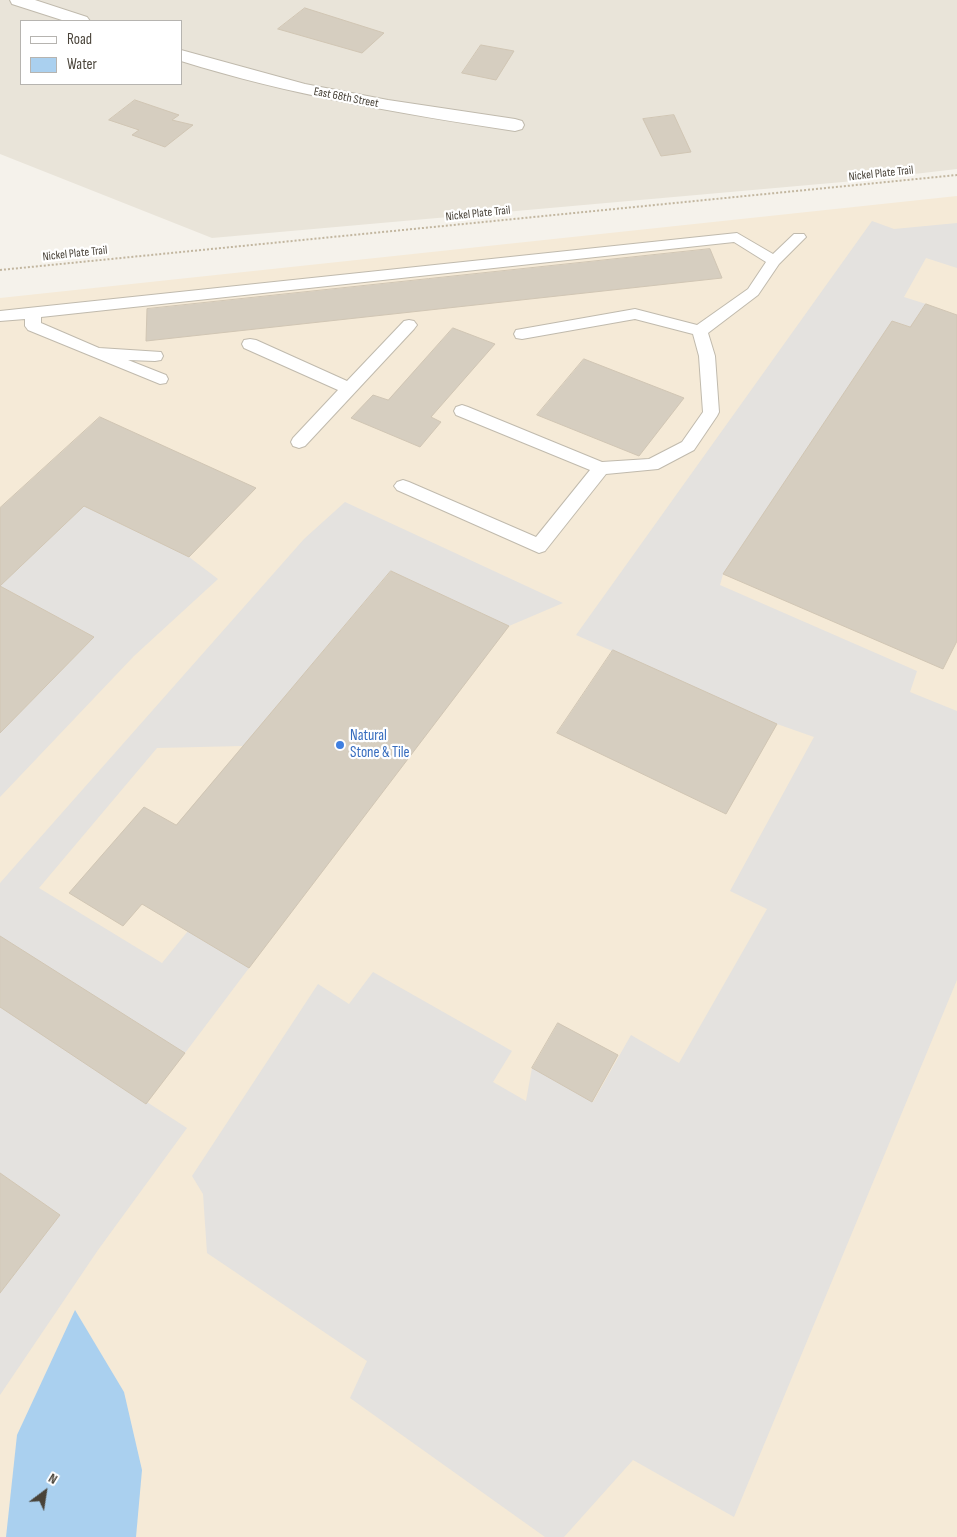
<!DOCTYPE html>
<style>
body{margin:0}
#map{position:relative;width:957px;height:1537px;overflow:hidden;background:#f5f2eb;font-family:"Sofia Sans Condensed",sans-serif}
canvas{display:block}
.legend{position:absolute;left:20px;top:20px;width:162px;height:65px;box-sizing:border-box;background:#fff;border:1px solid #b6b4b0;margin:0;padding:6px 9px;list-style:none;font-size:15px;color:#494339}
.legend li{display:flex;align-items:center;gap:10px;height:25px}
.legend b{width:25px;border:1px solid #b6b4b0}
.north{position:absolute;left:20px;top:1467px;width:50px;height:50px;-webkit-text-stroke:4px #fff;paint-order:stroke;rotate:31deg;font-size:14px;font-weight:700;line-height:20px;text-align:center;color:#494339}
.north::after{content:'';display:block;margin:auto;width:18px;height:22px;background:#494339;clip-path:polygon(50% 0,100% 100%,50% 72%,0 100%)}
</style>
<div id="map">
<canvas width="957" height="1537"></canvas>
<ul class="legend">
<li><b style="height:6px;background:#fff"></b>Road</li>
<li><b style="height:14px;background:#aad0ef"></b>Water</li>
</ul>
<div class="north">N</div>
</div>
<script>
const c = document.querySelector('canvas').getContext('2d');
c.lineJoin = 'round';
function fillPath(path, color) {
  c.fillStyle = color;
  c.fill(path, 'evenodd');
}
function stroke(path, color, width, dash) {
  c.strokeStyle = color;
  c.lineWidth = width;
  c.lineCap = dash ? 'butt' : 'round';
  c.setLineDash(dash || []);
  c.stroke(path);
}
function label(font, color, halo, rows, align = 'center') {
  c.font = font + ' "Sofia Sans Condensed",sans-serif';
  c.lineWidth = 4.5;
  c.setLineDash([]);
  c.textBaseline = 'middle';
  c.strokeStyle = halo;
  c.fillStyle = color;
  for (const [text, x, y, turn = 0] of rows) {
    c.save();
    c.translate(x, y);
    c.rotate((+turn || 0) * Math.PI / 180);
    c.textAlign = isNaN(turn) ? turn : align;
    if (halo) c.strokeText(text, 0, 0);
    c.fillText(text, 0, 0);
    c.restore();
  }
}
const residential = new Path2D(`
 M 0,0 L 957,0 L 957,169 L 854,181 L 212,238 L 0,154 ZM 21,21 L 181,21 L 181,84 L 21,84 Z`);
const commercial = new Path2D(`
 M 957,196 L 957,1537 L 0,1537 L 0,298 Z`);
const parking = new Path2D(`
 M 872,221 L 894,229 L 957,223 L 957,268 L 926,258 L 904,297 L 926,304 L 910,327 L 892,321 L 723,574 L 720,585 L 917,671 L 910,692 L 957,711 L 957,980 L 734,1517 L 633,1460 L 564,1537 L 545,1537 L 350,1398 L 367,1361 L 207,1253 L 203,1194 L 192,1176 L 318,984 L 349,1004 L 373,972 L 512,1051 L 493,1082 L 526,1101 L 532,1068 L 593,1102 L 631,1035 L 679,1063 L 767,909 L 730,891 L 814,737 L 777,724 L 576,635 Z
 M 345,502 L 563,603 L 509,626 L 391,571 L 243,746 L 157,748 L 39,888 L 162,963 L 188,931 L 249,968 L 185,1053 L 0,937 L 0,883 L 304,539 Z
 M 84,506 L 189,557 L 218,579 L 134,656 L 0,797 L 0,733 L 94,637 L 0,586 L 0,533 L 36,551 Z
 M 0,1007 L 187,1128 L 98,1250 L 0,1395 L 0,1293 L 60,1215 L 0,1173 Z`);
const water = new Path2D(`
 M 75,1310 L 124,1392 L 142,1470 L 136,1537 L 6,1537 L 17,1435 Z`);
const building = new Path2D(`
 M 305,8 L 384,33 L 362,53 L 278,29 Z
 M 481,45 L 514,51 L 496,80 L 462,73 Z
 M 135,100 L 179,115 L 172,120 L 193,125 L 165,147 L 132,135 L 139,130 L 109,120 Z
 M 674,115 L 691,152 L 661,156 L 643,119 Z
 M 710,249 L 722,278 L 146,341 L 147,309 Z
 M 926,304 L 957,315 L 957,641 L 943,669 L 723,574 L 892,321 L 910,327 Z
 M 453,328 L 495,344 L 431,417 L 441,422 L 420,447 L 351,418 L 373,395 L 388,400 Z
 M 584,359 L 684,398 L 639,456 L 537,415 Z
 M 100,417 L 256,488 L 189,557 L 84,506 L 0,586 L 94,637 L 0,733 L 0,508 Z
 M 391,571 L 509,626 L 249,968 L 142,904 L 123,926 L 69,893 L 144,807 L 176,825 Z
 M 613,650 L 777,724 L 726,814 L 557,733 Z
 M 0,936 L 185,1053 L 146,1104 L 0,1007 Z
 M 558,1023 L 618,1055 L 592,1102 L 532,1068 Z
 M 0,1173 L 60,1215 L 0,1293 Z`);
const path = new Path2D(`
 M 0,270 L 957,175`);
const lane = new Path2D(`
 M 737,233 L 773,254 L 794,234 L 804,234 L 806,237 L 779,264 L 758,295 L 708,333 L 715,356 L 719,412 L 717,416 L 694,450 L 658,469 L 606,474 L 545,551 L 539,553 L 397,490 L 394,486 L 397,482 L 403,480 L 409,482 L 536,537 L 590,470 L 456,415 L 454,411 L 456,407 L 462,405 L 468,407 L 602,462 L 649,459 L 682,442 L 703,412 L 699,356 L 693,334 L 635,319 L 522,339 L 516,338 L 514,334 L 516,330 L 635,309 L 697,325 L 748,289 L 766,262 L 734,242 L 41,317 L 41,323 L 99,348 L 161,352 L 163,356 L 161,360 L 155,361 L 128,360 L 166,375 L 168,379 L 166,383 L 160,384 L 28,330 L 25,326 L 25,319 L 0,321 L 0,311 Z
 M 409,320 L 414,321 L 417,325 L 414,329 L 305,446 L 299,448 L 293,446 L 291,442 L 293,438 L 338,390 L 244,348 L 242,344 L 244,340 L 250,339 L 256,340 L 347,381 L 404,321 Z`);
const street = new Path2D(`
 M 10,0 L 35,0 L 87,17 L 90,21 L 65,21 L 12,4 Z
 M 181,50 L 305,84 L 388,100 L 515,119 L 522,121 L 524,125 L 522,129 L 515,131 C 402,114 290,95 181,61 Z`);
const markers = [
 [340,745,5,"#3f7fe0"]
];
const farStreetnames = [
 ["East 68th Street",346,98,11],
 ["Nickel Plate Trail",881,174,-6],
 ["Nickel Plate Trail",478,214,-6],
 ["Nickel Plate Trail",75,254,-6]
];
const shopNames = [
 ["Natural",350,736],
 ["Stone & Tile",350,753]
];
fillPath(residential, '#e9e4d9');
fillPath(commercial, '#f5ead7');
fillPath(parking, '#e4e2df');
fillPath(water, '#aad0ef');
fillPath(building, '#d6cec0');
stroke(building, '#d1c6b4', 1);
stroke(lane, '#c0baad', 2);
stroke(street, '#c0baad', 2);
stroke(path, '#c2b69f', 2, [2, 2]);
fillPath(lane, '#fff');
fillPath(street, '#fff');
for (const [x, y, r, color] of markers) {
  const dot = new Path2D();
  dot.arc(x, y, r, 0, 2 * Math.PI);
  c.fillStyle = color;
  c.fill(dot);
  stroke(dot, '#fff', 2);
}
label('12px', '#494339', '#fff', farStreetnames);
label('15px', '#366cbe', '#fff', shopNames, 'left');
</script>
